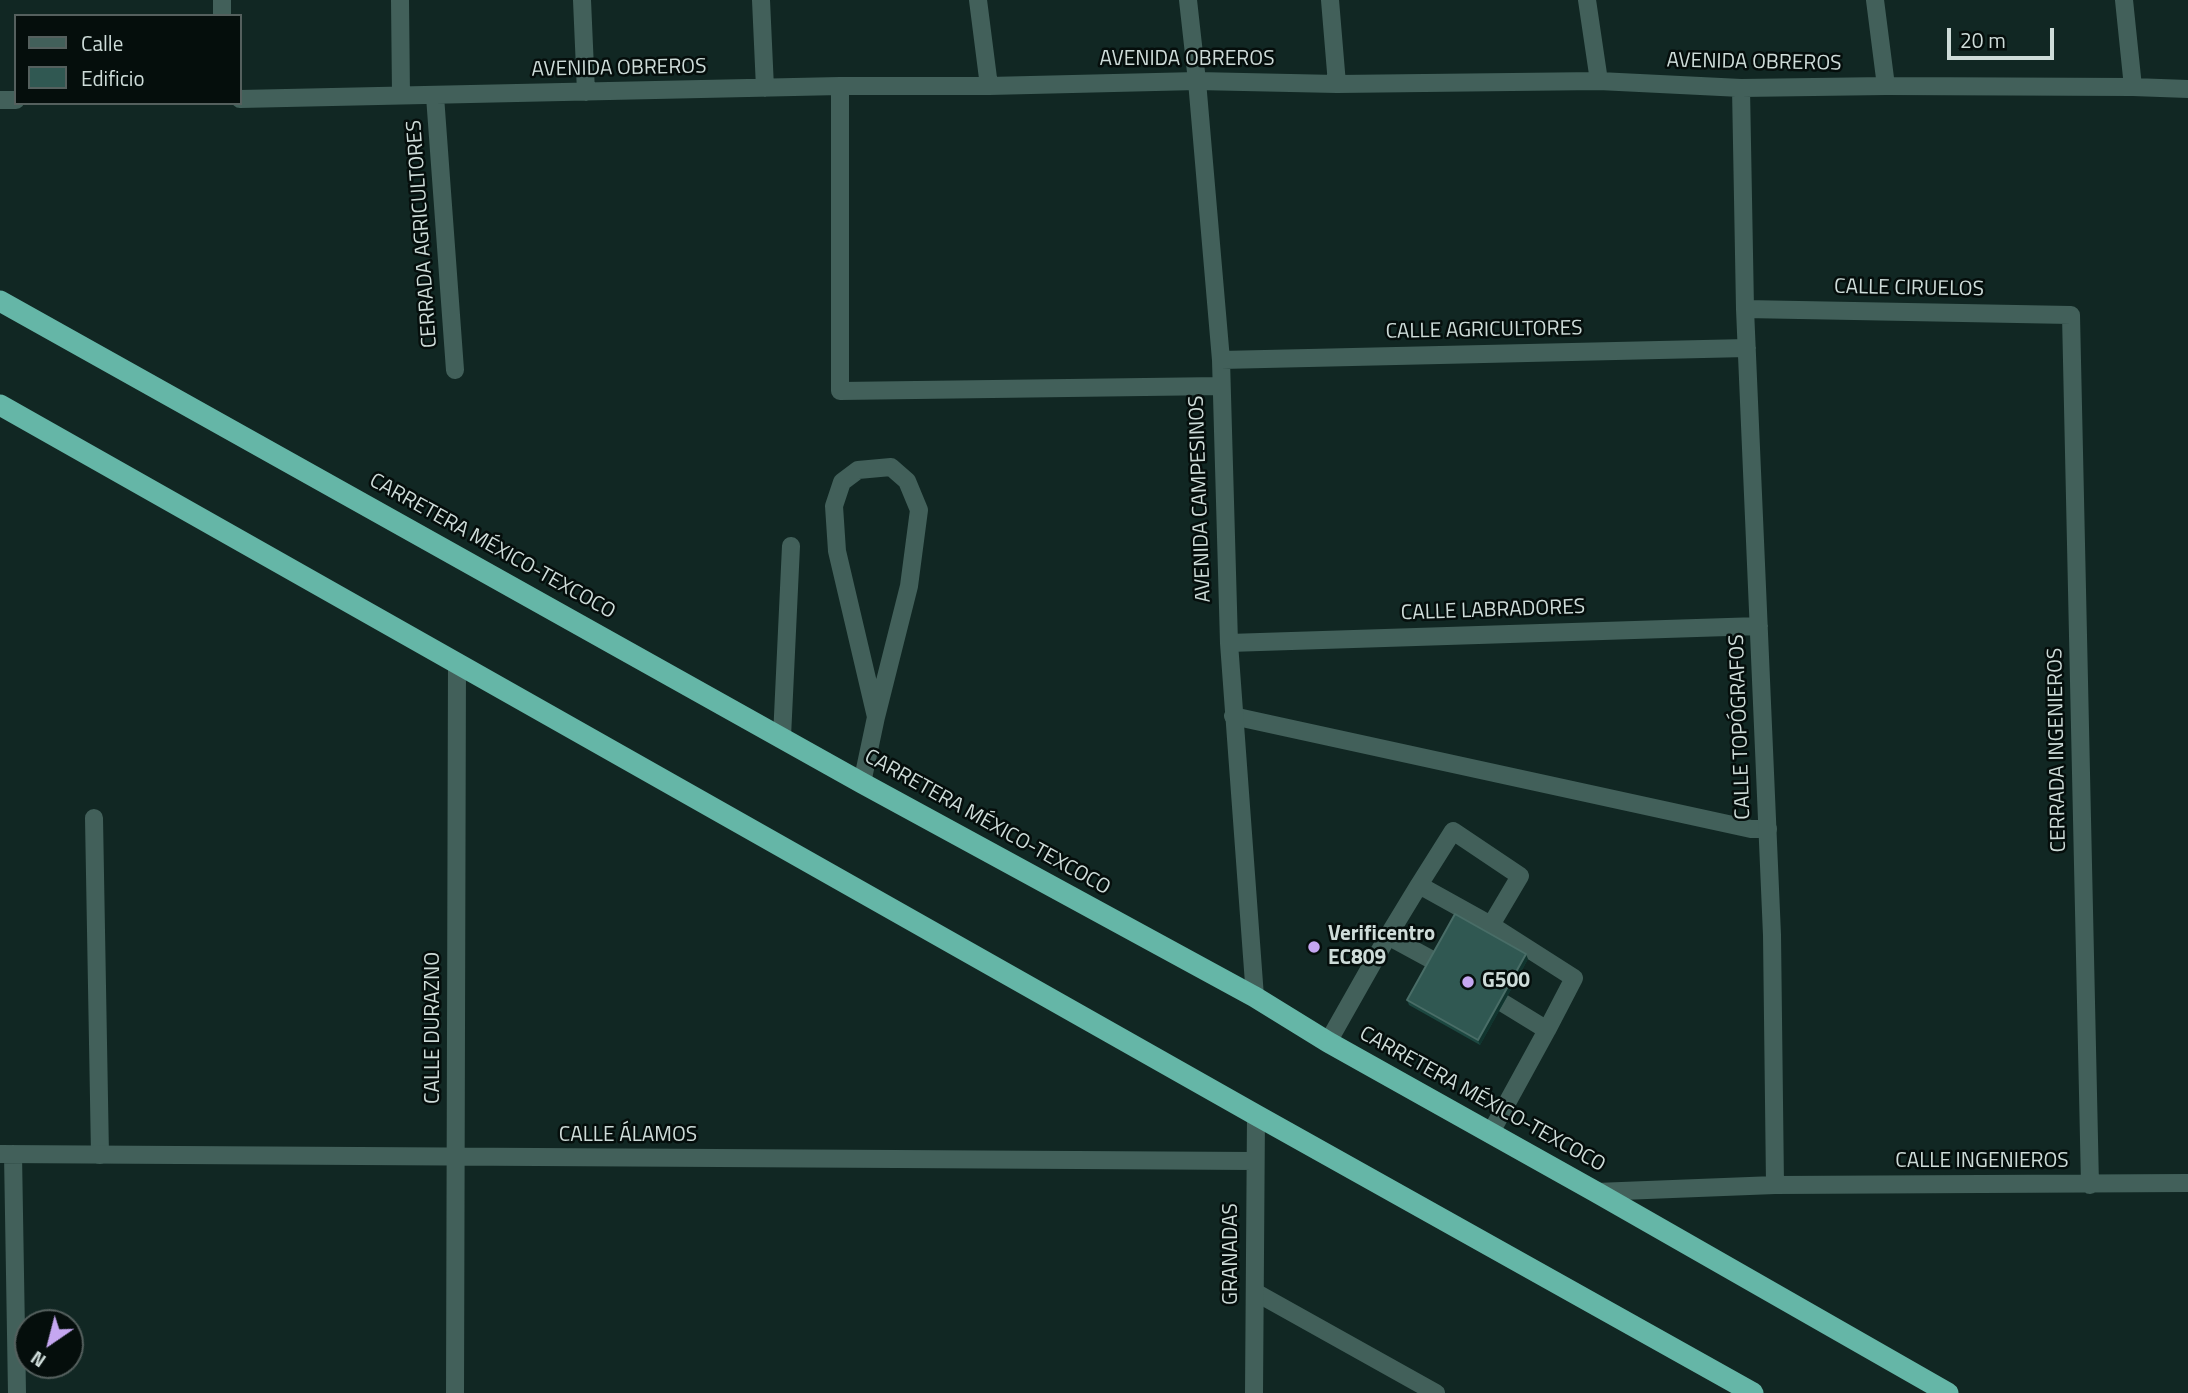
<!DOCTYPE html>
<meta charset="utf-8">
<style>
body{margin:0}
#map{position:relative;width:2188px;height:1393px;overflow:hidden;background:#112723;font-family:"Titillium Web",sans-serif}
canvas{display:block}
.legend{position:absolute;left:14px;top:14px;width:228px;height:91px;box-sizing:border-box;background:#050e0c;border:2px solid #55605e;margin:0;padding:9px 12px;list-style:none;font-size:21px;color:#cedcd9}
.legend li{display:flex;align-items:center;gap:14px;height:35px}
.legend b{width:35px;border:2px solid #55605e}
.north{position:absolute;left:14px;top:1309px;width:70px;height:70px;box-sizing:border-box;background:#050e0c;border:2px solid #55605e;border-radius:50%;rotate:215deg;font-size:19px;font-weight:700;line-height:28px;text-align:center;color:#cedcd9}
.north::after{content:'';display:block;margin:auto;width:24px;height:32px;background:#c5a7f1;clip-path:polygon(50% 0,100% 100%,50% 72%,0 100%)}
.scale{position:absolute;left:1947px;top:28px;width:107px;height:32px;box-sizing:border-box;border:4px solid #cedcd9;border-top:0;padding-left:9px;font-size:21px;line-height:24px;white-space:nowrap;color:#cedcd9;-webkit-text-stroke:5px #050e0c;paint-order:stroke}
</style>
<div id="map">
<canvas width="2188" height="1393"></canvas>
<ul class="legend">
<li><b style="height:9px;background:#42605a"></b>Calle</li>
<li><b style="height:19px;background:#305852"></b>Edificio</li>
</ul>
<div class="north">N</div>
<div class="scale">20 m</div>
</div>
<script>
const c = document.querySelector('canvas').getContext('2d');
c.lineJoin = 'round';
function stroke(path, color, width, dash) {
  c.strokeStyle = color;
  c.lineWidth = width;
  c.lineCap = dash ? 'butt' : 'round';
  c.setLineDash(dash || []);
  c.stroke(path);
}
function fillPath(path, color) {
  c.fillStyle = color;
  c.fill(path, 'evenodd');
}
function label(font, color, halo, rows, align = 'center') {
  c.font = font + ' "Titillium Web",sans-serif';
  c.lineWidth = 5;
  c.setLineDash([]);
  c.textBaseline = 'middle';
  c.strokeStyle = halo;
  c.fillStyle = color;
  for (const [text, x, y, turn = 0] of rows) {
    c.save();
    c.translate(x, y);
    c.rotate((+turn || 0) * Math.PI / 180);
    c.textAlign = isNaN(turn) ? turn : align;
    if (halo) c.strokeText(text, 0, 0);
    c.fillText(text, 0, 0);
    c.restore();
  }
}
const lane = new Path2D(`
 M 1233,716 L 1751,829 L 1768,829
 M 782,737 L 791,546
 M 862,783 L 876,717 L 909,586 L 919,510 L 907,481 L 891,467 L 858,470 L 842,482 L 834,506 L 837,551 L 876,717
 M 94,818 L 100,1155
 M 1419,885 L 1453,831 L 1520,876 L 1491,925
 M 1388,936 L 1419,885 L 1491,925 L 1574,978 L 1547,1030
 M 1328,1042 L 1388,936 L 1434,961
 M 1490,1134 L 1547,1030 L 1503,1003
 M 1255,1292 L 1436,1393`);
const street = new Path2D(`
 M 222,0 L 222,16
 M 400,0 L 401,95
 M 582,0 L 586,92
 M 761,0 L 765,88
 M 978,0 L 989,86
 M 1188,0 L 1197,81 L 1221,360 L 1229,643 L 1255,997
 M 1330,0 L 1337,84
 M 1587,0 L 1599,81
 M 1875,0 L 1886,86
 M 2124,0 L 2133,87
 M 840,86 L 840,391 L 1221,386
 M 1741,88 L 1745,309 L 1772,935 L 1775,1185
 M 435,96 L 455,370
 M 240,99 L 840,86 L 989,86 L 1197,81 L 1337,84 L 1599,81 L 1741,88 L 1886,86 L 2133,87 L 2188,89
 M 0,100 L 16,100
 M 1745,309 L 2071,315 L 2090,1185
 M 1221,360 L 1747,348
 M 1229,643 L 1759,626
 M 0,1154 L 1255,1161
 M 13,1154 L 17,1393
 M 1596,1192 L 1775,1185 L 2188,1183
 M 455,1393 L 457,663
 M 1254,1393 L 1256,1115`);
const highway = new Path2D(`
 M 0,301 L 862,783 L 1255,997 L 1328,1042 L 1596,1192 L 1948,1393
 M 0,405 L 1256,1115 L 1753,1393`);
const wall = new Path2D(`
 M 1528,959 L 1480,1045 L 1409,1005 L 1407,1000 Z`);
const shadedWall = new Path2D(`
 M 1526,954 L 1528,959 L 1480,1045 L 1478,1040 Z`);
const building = new Path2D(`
 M 1455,914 L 1526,954 L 1478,1040 L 1407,1000 Z`);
const markers = [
 [1314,947,7,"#c5a7f1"],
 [1468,982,7,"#c5a7f1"]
];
const streetNames = [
 ["AVENIDA OBREROS",1187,60],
 ["AVENIDA OBREROS",1754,63,1],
 ["AVENIDA OBREROS",619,69,-1],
 ["CERRADA AGRICULTORES",423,234,-94],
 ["CALLE CIRUELOS",1909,289,1],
 ["CALLE AGRICULTORES",1484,331,-1],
 ["AVENIDA CAMPESINOS",1201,499,-92],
 ["CARRETERA MÉXICO-TEXCOCO",492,547,29],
 ["CALLE LABRADORES",1493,611,-2],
 ["CALLE TOPÓGRAFOS",1741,727,-92],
 ["CERRADA INGENIEROS",2058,750,-91],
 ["CARRETERA MÉXICO-TEXCOCO",987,823,29],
 ["CALLE DURAZNO",434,1028,-90],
 ["CARRETERA MÉXICO-TEXCOCO",1482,1100,29],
 ["CALLE ÁLAMOS",628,1136],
 ["CALLE INGENIEROS",1982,1162],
 ["GRANADAS",1232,1254,-90]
];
const poiNames = [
 ["Verificentro",1328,935],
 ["EC809",1328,959],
 ["G500",1482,982]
];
stroke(lane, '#42605a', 18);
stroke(street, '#42605a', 18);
stroke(highway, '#65b6a7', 21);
fillPath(wall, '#1d4841');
fillPath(shadedWall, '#10342e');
fillPath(building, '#305852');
stroke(building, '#496d67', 2);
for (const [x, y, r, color] of markers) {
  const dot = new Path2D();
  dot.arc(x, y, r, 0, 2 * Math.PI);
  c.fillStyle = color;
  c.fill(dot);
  stroke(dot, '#050e0c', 2.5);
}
label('21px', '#cedcd9', '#050e0c', streetNames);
label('bold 21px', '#cedcd9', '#050e0c', poiNames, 'left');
</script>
